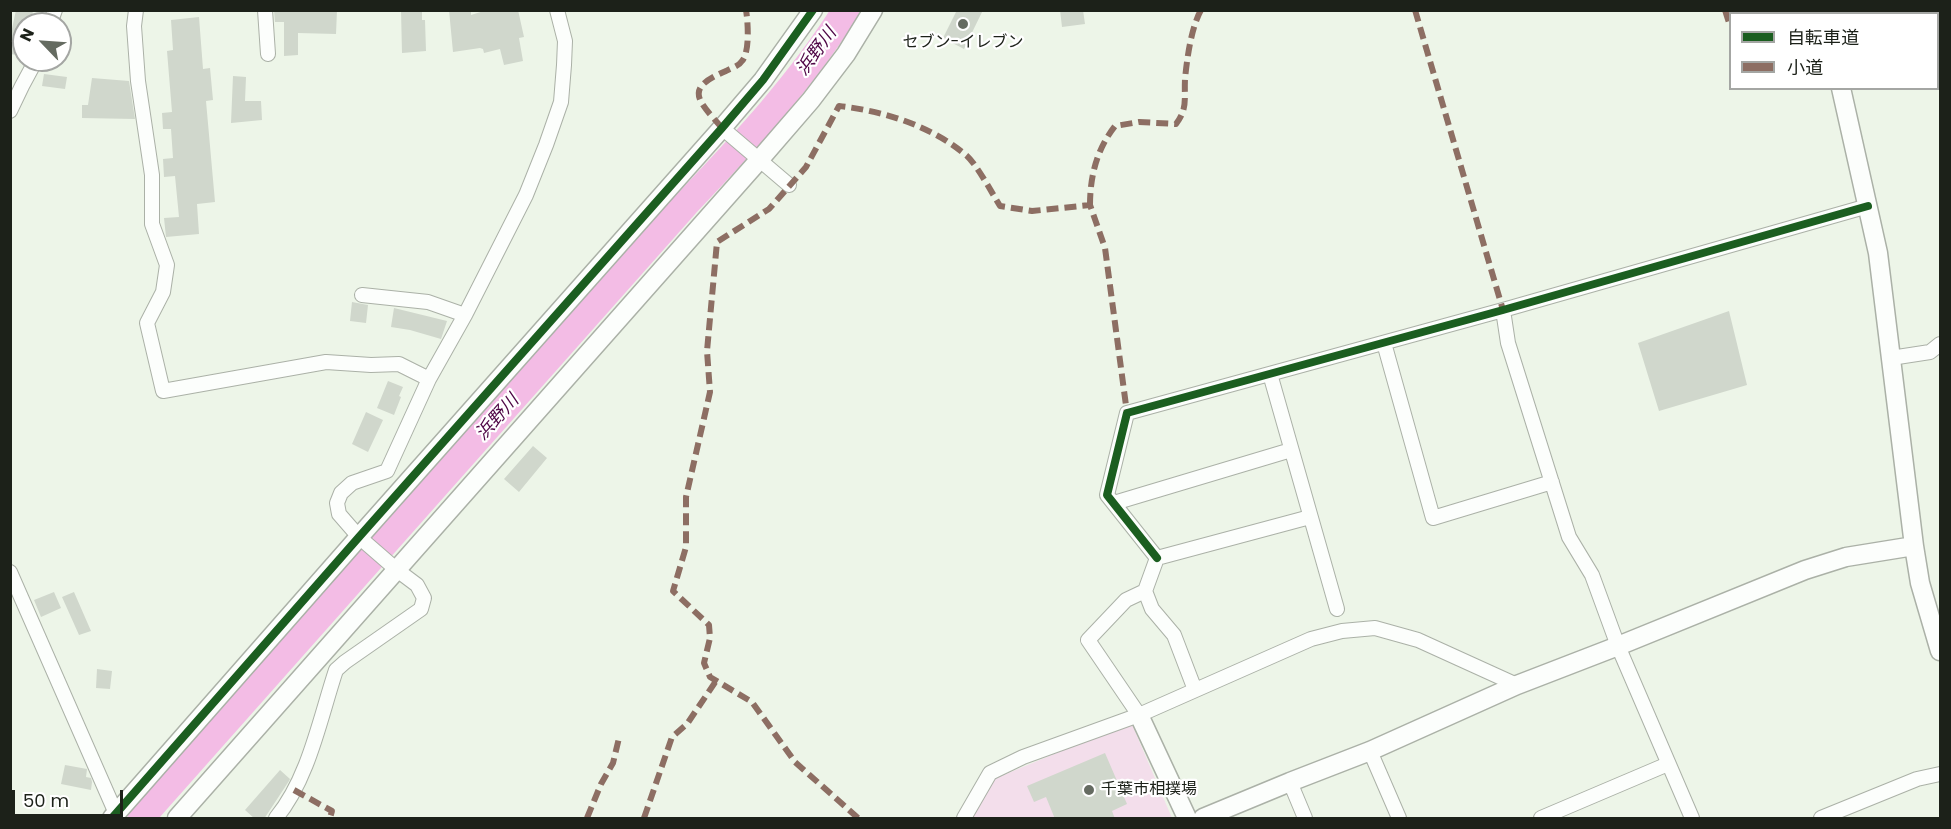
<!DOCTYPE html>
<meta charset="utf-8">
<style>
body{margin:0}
#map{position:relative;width:1951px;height:829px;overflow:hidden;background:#edf5e8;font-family:Poppins,"Noto Sans JP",sans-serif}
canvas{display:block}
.frame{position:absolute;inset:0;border:12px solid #1c2119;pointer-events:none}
.legend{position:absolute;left:1729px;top:12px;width:210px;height:78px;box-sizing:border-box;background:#fff;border:2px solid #a4a6a3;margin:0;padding:8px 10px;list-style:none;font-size:18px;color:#1c2119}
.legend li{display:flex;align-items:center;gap:12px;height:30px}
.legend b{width:30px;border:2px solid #a4a6a3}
.north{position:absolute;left:12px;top:12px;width:60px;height:60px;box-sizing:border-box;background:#fff;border:2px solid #a4a6a3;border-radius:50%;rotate:295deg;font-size:16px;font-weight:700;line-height:24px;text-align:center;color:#1c2119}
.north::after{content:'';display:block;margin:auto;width:21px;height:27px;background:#656b61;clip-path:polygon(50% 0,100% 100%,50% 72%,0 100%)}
.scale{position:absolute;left:12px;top:790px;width:111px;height:27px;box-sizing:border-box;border:3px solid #1c2119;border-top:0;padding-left:8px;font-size:18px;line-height:21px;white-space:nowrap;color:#1c2119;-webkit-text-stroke:4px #fff;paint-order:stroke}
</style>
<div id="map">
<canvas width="1951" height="829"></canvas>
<div class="frame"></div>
<ul class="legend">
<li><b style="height:8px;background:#1b5e20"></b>自転車道</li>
<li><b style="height:8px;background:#8d6e63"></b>小道</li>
</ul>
<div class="north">N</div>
<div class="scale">50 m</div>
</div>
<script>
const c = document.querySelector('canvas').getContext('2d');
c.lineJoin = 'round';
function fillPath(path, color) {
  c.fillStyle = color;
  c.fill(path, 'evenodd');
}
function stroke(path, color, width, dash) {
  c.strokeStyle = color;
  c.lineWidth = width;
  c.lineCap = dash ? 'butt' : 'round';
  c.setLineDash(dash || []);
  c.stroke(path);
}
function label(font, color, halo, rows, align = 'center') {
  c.font = font + ' Poppins,"Noto Sans JP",sans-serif';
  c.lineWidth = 4.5;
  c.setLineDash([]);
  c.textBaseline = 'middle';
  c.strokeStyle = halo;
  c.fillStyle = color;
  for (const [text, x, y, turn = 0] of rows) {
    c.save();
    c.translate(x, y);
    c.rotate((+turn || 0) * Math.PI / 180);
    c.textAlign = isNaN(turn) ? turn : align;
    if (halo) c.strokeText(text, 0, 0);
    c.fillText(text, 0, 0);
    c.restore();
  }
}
const green = new Path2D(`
 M 1131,722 L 1172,818 L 972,818 L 994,779 Z`);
const river = new Path2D(`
 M 141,818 L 686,204 C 744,143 801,82 846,10`);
const building = new Path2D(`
 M 16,10 L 33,10 L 31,24 L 24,24 L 24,56 L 10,54 L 10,38 Z
 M 274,10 L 337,10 L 336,34 L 298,33 L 298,55 L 284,56 L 284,22 L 275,22 Z
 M 401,10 L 422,10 L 422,20 L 425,20 L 426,51 L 402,53 Z
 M 449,10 L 471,10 L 471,15 L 487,10 L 518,10 L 524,37 L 519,38 L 523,61 L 504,65 L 500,49 L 484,53 L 483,49 L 480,48 L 453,52 Z
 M 957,10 L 983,10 L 964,49 L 943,38 Z
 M 1060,10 L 1083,10 L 1085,24 L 1062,27 Z
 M 199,17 L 203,69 L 210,68 L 213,100 L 206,101 L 215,202 L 197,204 L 199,234 L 166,237 L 164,218 L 179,217 L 175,176 L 164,177 L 163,159 L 173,158 L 171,129 L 163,129 L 162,113 L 172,112 L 167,51 L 173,50 L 171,20 Z
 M 44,74 L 67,77 L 65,89 L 42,86 Z
 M 233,76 L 246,77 L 245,101 L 261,101 L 262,120 L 231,123 Z
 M 92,78 L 129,81 L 135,119 L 82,118 L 82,105 L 88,105 Z
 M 352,302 L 368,305 L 366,323 L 350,321 Z
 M 394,308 L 447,321 L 441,339 L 410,330 L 391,327 Z
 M 1729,311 L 1747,385 L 1659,411 L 1638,343 Z
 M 388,381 L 403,387 L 399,396 L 401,397 L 394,415 L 377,408 Z
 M 366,412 L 383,420 L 368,452 L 352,444 Z
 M 533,446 L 547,458 L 519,492 L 504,479 Z
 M 54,592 L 61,608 L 41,617 L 34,600 Z
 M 74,592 L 91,631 L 79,635 L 62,597 Z
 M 97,669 L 112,671 L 110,689 L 96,688 Z
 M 1105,753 L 1127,804 L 1112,811 L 1115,819 L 1055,819 L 1046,797 L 1034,802 L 1027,786 Z
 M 65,765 L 87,769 L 86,777 L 91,778 L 92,782 L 91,790 L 61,784 Z
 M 280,770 L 290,779 L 289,781 L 264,819 L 255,819 L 245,810 Z`);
const minor = new Path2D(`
 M 136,10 L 134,26 L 138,81 L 152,175 L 152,224 L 167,265 L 163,292 L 147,323 L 163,391 L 326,362 L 371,365 L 399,364 L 429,379
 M 265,10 L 268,54
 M 50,24 L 55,10
 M 10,111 L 22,86 L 36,60
 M 722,128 L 789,185
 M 362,295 L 428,302 L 465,315
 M 1503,310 L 1508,343 L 1569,537 L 1592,575 L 1618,646 L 1692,818
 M 1384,343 L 1433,518 L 1552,482
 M 1891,358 L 1930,352 L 1940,344
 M 1270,374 L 1337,609
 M 1114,503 L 1291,450
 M 1157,558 L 1107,495 L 1127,413 L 1503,310 L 1868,206
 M 1157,558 L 1310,517
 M 10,572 L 118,818
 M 1145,591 L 1152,609 L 1174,635 L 1195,690
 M 1139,715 L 1088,640 L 1126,600 L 1145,591 L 1157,558
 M 1370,751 L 1399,818
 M 1290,782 L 1305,818
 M 276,818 C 309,778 320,718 336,670 L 345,662 L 421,609 L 424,598 L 417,585 L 397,570 L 359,537 L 339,514 L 337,503 L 341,493 L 352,483 L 387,471 L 429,379 L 465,315 L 526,195 L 546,145 L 561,102 L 564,65 L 565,41 L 557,10
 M 964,818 L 990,773 L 1023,757 L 1139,715 L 1311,639 L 1342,631 L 1375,628 L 1418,640 L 1517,685
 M 1541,818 L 1668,764
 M 1821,818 L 1917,779 L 1940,774`);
const tertiary = new Path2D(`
 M 1834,10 L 1834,14
 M 1841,88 L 1878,253 L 1914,546 L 1920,583 L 1940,651
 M 1139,715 L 1187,818
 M 112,818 L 359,537 L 722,128 L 763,80 L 813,10
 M 177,818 L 760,159 L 811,100 L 846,54 L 873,10
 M 1203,818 L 1290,782 L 1370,751 L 1517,685 L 1618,646 L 1805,570 L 1846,557 L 1914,546`);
const quiet = new Path2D(`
 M 1415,10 L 1503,310
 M 1725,10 L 1730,26
 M 1938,19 L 1940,23
 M 722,128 C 698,100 683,89 726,71 C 731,68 739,66 742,61 C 750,52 748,22 746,10
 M 1090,205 C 1090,176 1097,149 1115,126 L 1139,122 L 1176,124 C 1188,108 1184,99 1185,79 C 1187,59 1191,28 1201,10
 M 294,790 L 332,811 L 330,818
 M 587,818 L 601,784 L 613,763 L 619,738
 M 644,818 L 672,737 L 687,724 L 716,681
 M 858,818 L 795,762 L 752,702 L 710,677 L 704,663 L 710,638 L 709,625 L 673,591 L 686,547 L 686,497 L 710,392 L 707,351 L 717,242 L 769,209 L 806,167 L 839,106 C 884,111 932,126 967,156 C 977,165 992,193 1000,206 L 1032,211 L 1090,205 L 1105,248 L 1127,413`);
const cycleway = new Path2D(`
 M 1157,558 L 1107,495 L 1127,413 L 1503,310 L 1868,206
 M 112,818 L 359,537 L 722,128 L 763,80 L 813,10`);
const markers = [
 [963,24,6,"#656b61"],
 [1089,790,6,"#656b61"]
];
const poiNames = [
 ["セブン-イレブン",963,43],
 ["千葉市相撲場",1101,790,"left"]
];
const waterNames = [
 ["浜野川",817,52,-54],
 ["浜野川",498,418,-48]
];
fillPath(green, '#f3deeb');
stroke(river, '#f3bce5', 27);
fillPath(building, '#d0d7cc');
stroke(minor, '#abb1a7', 16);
stroke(tertiary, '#abb1a7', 21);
stroke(minor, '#fcfefc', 14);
stroke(tertiary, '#fcfefc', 18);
stroke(quiet, '#8d6e63', 6, [12, 6]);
stroke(cycleway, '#1b5e20', 8);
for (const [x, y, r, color] of markers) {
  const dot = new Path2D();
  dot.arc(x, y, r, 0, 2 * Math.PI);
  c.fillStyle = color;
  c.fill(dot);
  stroke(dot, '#fff', 2);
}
label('16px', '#1c2119', '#fff', poiNames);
label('italic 18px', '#4e0545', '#fff', waterNames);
</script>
